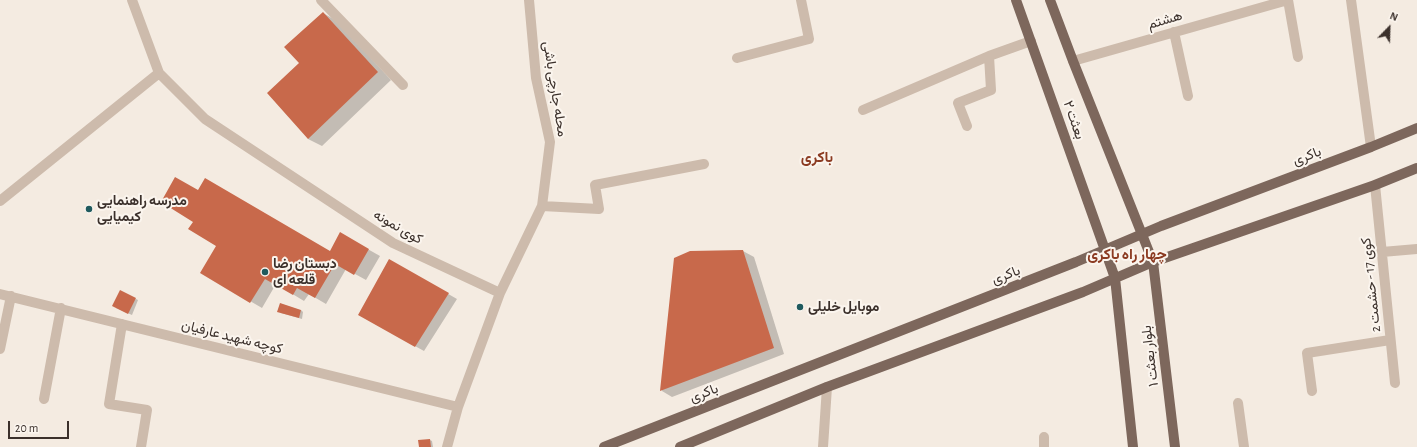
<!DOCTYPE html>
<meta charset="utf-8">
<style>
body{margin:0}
#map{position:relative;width:1417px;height:447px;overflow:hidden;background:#f4ebe1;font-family:"Alegreya Sans",sans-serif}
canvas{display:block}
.north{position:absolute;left:1369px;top:8px;width:40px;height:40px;-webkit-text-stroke:3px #fbf5ee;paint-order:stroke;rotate:23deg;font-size:11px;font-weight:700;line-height:16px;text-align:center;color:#3b302b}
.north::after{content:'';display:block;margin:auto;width:14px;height:18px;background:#3b302b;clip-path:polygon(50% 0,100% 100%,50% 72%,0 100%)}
.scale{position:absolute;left:8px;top:421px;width:61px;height:18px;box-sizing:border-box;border:2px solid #3b302b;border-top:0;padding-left:5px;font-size:12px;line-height:14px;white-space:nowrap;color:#3b302b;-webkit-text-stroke:3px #fbf5ee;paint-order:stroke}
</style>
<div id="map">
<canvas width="1417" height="447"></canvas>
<div class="north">N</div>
<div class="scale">20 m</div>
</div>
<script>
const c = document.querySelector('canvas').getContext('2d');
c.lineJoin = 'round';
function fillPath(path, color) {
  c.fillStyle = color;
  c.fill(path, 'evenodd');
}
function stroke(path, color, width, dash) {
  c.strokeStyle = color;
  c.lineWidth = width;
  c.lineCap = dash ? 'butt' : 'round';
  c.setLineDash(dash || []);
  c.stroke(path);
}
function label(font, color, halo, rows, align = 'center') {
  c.font = font + ' "Alegreya Sans",Vazirmatn,sans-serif';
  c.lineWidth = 4;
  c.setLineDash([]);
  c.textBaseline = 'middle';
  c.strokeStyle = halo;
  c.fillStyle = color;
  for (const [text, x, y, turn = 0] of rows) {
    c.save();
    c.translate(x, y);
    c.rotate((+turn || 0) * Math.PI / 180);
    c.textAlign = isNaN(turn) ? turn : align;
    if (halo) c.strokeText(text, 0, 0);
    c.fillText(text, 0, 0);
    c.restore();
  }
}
const shadow = new Path2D(`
 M 323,13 L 337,21 L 391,80 L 322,146 L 308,139 L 301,63 Z
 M 198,192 L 330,252 L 341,234 L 380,256 L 366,280 L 346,269 L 326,304 L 309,294 L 304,301 L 276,284 L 262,308 L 202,273 L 218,246 L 194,221 Z
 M 743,251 L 754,257 L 784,354 L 672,397 L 662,391 L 675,259 Z
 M 389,260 L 457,299 L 424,351 L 359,315 Z
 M 136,299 L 138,300 L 132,315 L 116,308 Z
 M 301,310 L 303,312 L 302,319 L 281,313 Z
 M 430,440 L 432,441 L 433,447 L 420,447 Z`);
const building = new Path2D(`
 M 323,12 L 378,72 L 308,139 L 267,93 L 299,63 L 284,47 Z
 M 175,177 L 198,190 L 205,178 L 330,251 L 340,232 L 369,249 L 354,275 L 335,264 L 315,298 L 297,288 L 293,295 L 265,279 L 250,303 L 200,273 L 216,246 L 188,229 L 193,222 L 161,202 Z
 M 743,250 L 774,348 L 660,391 L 674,258 L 690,251 Z
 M 389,259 L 449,293 L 415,347 L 358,315 Z
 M 120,290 L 136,298 L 128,314 L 112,306 Z
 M 280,303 L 301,310 L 299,318 L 277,312 Z
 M 430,439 L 431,447 L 419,447 L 418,440 Z`);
const minor = new Path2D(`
 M 132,0 L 159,73 L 205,119 L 393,243 L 500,293
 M 321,0 L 403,85
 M 1288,0 L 1298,57
 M 1351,0 L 1371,147
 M 1174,32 L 1188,96
 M 737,58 L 809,39 L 801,0
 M 1073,61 L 1288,0
 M 863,110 L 989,56 L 1031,41
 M 967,126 L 958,103 L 991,90 L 989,56
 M 1375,185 L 1395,383
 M 0,201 L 159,73
 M 542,206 L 599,209 L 595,185 L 704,164
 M 1382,252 L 1417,249
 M 0,294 L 458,407
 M 122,324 L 109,404 L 147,410 L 141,447
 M 0,349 L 11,296
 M 1312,391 L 1307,353 L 1390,340
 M 44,399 L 61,308
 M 1238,403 L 1244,447
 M 447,447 L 458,407 L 500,293 L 542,206 L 550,142 L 536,78 L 529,0
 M 823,447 L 827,387
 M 1044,447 L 1044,437`);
const major = new Path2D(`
 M 1016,0 L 1115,278 L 1133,447
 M 1050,0 L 1073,61 L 1153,262 L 1175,447
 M 604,447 L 1076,262 L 1161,226 L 1371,147 L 1417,128
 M 680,447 L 827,387 L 1083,292 L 1153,262 L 1375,185 L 1417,168`);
const markers = [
 [89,209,4,"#1f5a5e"],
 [265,272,4,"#1f5a5e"],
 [800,307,4,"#1f5a5e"]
];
const streetNames = [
 ["هشتم",1165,20,-16],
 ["محله جارچی باشی",555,89,81],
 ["بعثت ۲",1074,120,71],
 ["باکری",1307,156,-21],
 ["کوی نمونه",398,227,30],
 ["باکری",1006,275,-21],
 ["کوی 17 - حشمت 2",1371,285,-96],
 ["کوچه شهید عارفیان",232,337,14],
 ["بلوار بعثت ۱",1150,356,-97],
 ["باکری",704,393,-21]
];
const poiNames = [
 ["مدرسه راهنمایی",97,201],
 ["کیمیایی",97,217],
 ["دبستان رضا",273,264],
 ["قلعه ای",273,280],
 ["موبایل خلیلی",808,307]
];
const neighbourhoodNames = [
 ["باکری",817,157],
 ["چهار راه باکری",1127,254]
];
fillPath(shadow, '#0003');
fillPath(building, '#c8694b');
stroke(minor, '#cdbbac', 10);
stroke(major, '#7d675c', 10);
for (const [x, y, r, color] of markers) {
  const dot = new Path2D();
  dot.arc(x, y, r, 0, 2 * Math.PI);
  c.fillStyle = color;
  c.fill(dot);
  stroke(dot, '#fbf5ee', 1.5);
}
label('14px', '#3b302b', '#fbf5ee', streetNames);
label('bold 14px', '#3b302b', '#fbf5ee', poiNames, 'left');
label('bold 15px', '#8c3b22', '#fbf5ee', neighbourhoodNames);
</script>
